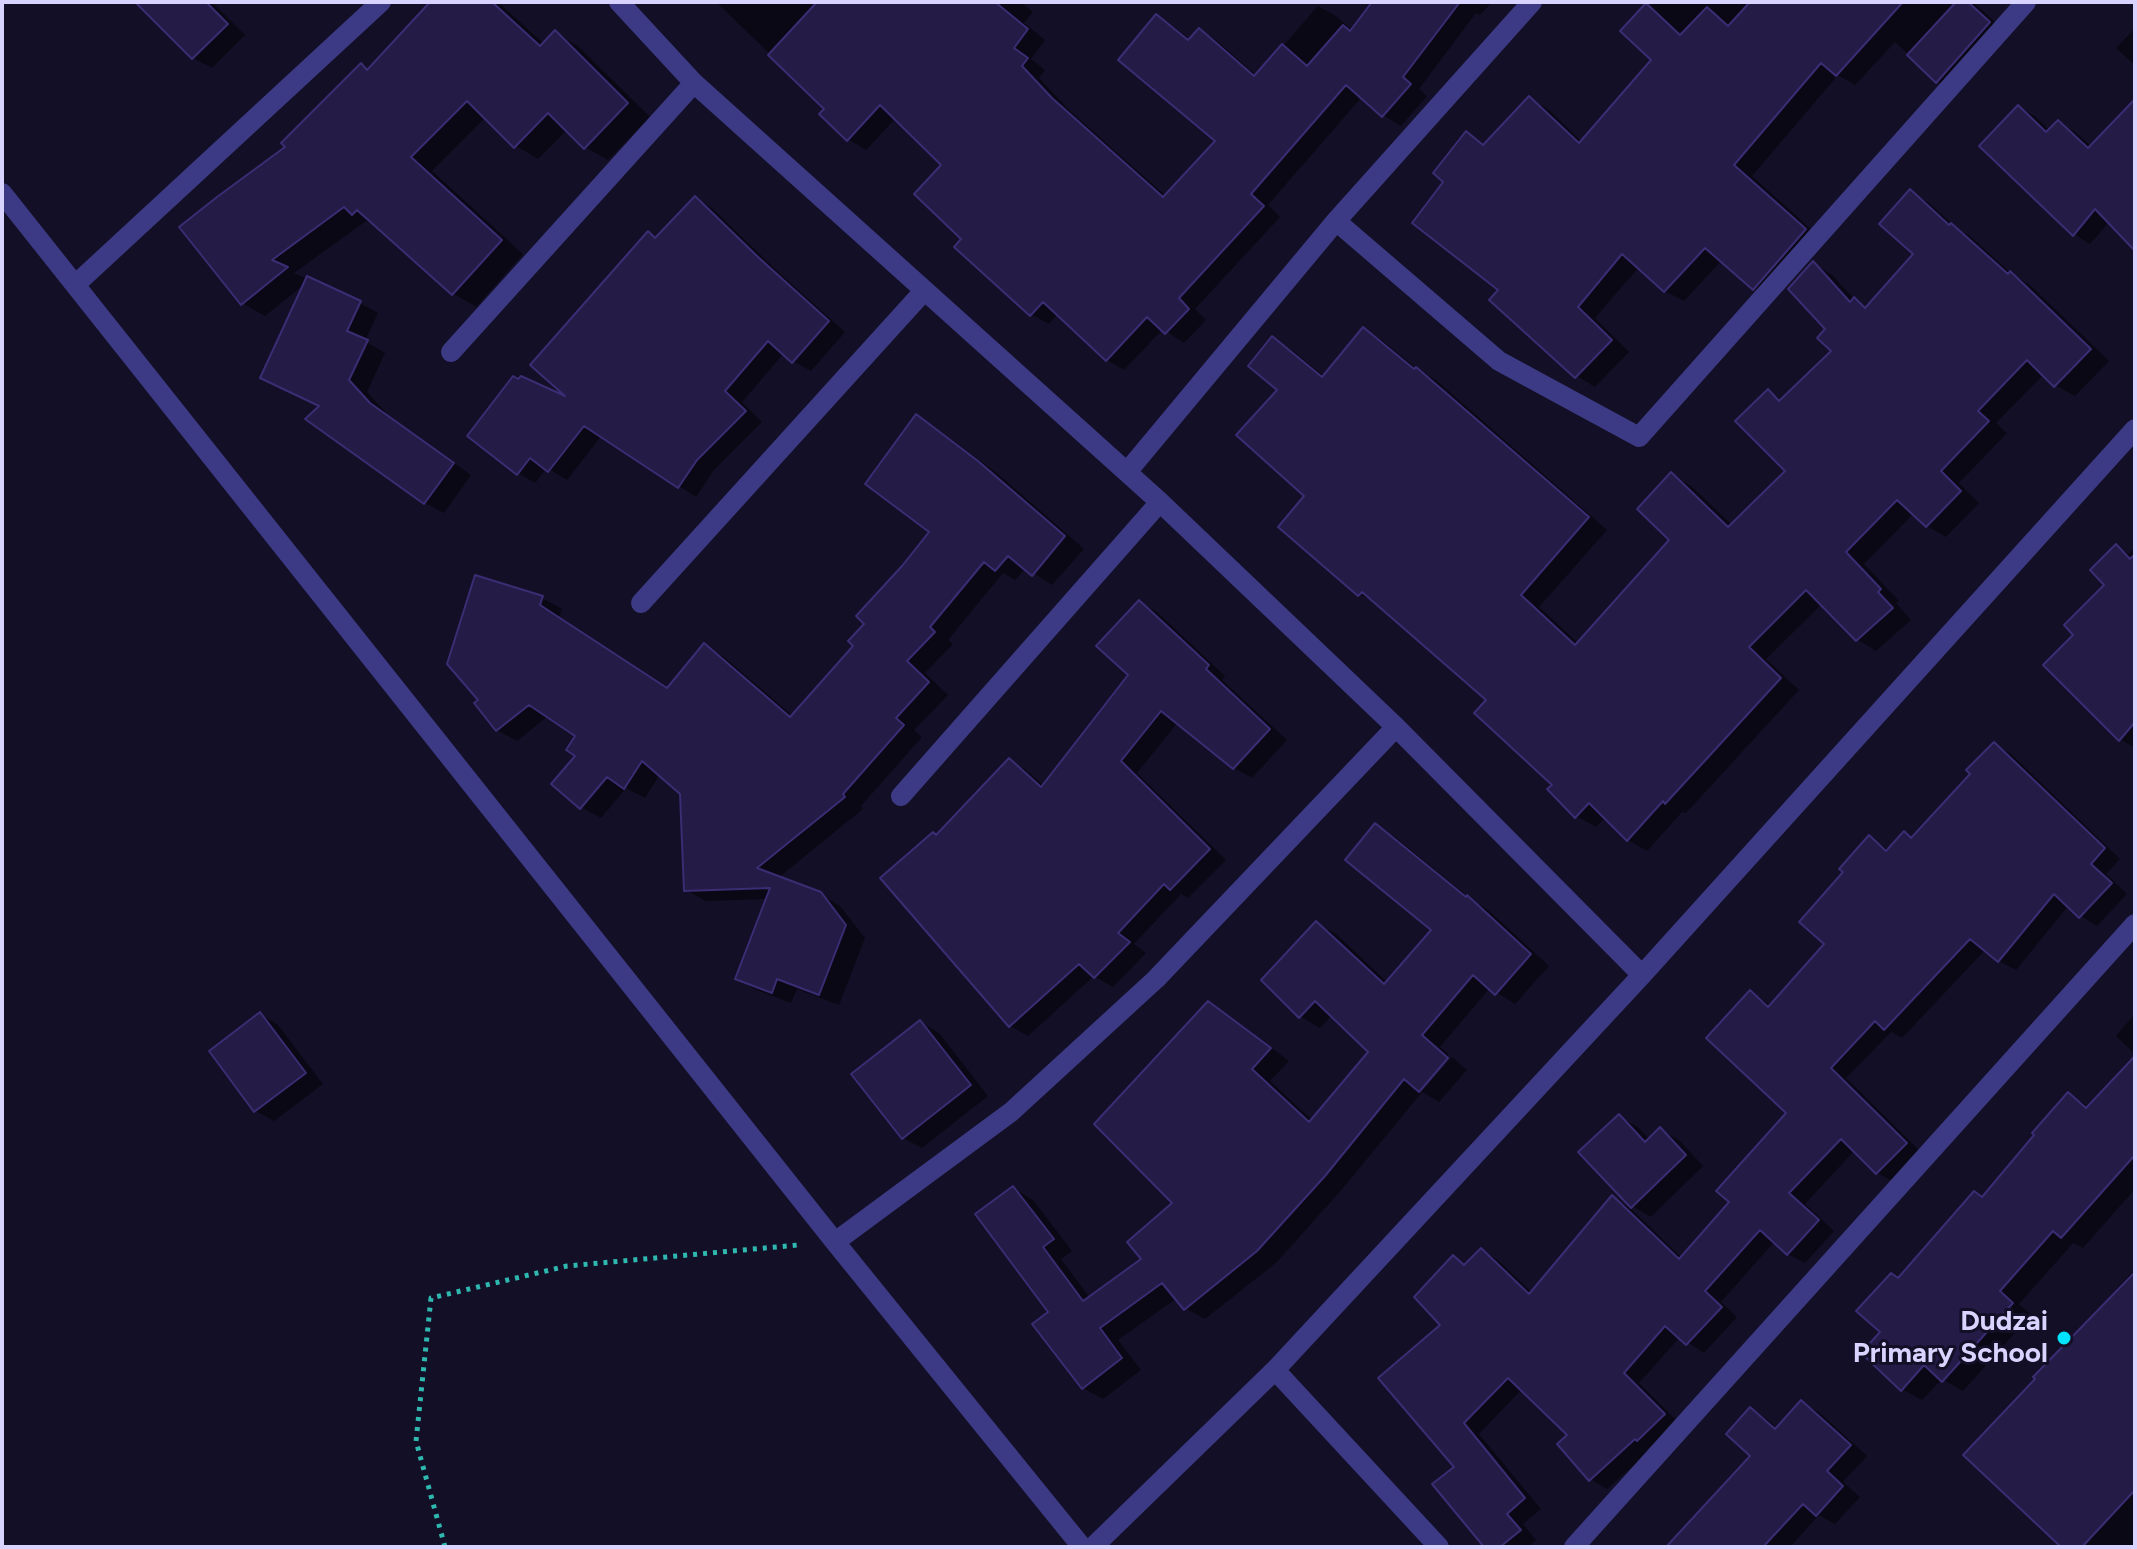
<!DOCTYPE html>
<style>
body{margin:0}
#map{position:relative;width:2137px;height:1549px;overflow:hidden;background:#130f26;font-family:Figtree,sans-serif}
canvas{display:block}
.frame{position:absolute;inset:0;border:4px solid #d9d4ff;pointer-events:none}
</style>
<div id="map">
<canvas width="2137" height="1549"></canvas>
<div class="frame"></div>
</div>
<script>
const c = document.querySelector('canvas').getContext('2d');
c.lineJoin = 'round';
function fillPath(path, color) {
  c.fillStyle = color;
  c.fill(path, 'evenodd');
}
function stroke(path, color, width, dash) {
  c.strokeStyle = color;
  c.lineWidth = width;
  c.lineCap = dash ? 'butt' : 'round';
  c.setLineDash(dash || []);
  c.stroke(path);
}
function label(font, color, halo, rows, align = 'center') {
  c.font = font + ' Figtree,sans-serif';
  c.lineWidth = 6;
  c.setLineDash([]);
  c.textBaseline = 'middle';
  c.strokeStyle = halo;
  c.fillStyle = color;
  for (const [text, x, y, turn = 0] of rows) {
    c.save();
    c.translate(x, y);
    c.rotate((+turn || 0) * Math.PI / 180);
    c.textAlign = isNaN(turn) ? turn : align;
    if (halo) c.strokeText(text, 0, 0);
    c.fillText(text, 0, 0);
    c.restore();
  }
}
const shadow = new Path2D(`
 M 160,2 L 212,2 L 245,35 L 212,68 L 193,58 Z
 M 432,2 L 498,2 L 544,44 L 555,33 L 578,46 L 650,117 L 608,160 L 585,147 L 567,130 L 538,159 L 516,146 L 486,117 L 432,171 L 523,254 L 476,307 L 454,294 L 378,226 L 376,227 L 366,221 L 294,273 L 360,303 L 378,313 L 365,341 L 385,353 L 367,392 L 389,416 L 471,475 L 444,513 L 425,503 L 308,419 L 321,407 L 306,283 L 265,316 L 242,303 L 288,147 L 361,66 L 369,70 Z
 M 716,2 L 1020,2 L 1033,12 L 1024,23 L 1045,40 L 1031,59 L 1045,70 L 1039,78 L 1070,111 L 1166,196 L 1218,141 L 1156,16 L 1174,27 L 1191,40 L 1199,30 L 1217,41 L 1257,76 L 1318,6 L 1336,16 L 1353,31 L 1374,2 L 1492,2 L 1480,15 L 1476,13 L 1419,89 L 1427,96 L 1401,126 L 1383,115 L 1362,97 L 1268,205 L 1280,217 L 1195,309 L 1206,320 L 1184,343 L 1163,329 L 1124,370 L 1107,360 L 1058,314 L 1049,324 L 1031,314 L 964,239 L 944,165 L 896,118 L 866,150 L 848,139 L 827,109 Z
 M 1649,2 L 1973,2 L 2008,34 L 1956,92 L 1938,81 L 1895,42 L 1855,85 L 1838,75 L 1752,176 L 1824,241 L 1772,299 L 1754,288 L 1722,260 L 1684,301 L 1665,291 L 1639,267 L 1595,318 L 1629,352 L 1595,387 L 1577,376 L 1492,300 L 1501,290 L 1446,182 L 1467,133 L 1486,145 L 1529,99 L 1548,109 L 1582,142 L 1654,60 L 1622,31 Z
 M 2135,28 L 2135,65 L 2116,48 Z
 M 2135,102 L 2135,248 L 2110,221 L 2090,244 L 2074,234 L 2019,107 L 2036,117 L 2050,131 L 2058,122 L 2075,132 L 2092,147 Z
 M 1910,192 L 1929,203 L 1959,230 L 1970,236 L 2013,275 L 2030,285 L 2109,361 L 2075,396 L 2055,385 L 2044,374 L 1996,423 L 2007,433 L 1959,483 L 1979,503 L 1946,537 L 1927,526 L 1914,513 L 1864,564 L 1899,601 L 1896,603 L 1911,620 L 1876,651 L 1857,639 L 1822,604 L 1766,659 L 1799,690 L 1686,813 L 1682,812 L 1647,851 L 1628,840 L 1606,817 L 1596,827 L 1576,816 L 1489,700 L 1379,605 L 1360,594 L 1307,496 L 1280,390 L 1273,339 L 1292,350 L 1325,377 L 1364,330 L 1383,341 L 1421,372 L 1436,380 L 1607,530 L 1539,607 L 1579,644 L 1671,540 L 1672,475 L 1691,486 L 1732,525 L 1788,471 L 1768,392 L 1782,400 L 1834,351 L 1813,264 L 1832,275 L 1856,301 L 1868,308 L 1916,254 Z
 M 696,198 L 713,209 L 776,270 L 845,332 L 811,371 L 793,361 L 784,353 L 742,402 L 762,422 L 714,470 L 696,497 L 602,435 L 567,480 L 547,468 L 535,483 L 518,473 L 573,402 L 648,233 L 657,238 Z
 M 916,417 L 936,428 L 998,474 L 1084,549 L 1052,585 L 1026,568 L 1015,580 L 1003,573 L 948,640 L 953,644 L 925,673 L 948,695 L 914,730 L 922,737 L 861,806 L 863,809 L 778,878 L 820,894 L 840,906 L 865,938 L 839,1005 L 797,989 L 791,1003 L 757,990 L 737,978 L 768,899 L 706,901 L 686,890 L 682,793 L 660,774 L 645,798 L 626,788 L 601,818 L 581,807 L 578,735 L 548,716 L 517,741 L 497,730 L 542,598 L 562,609 L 559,618 L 668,689 L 705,646 L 724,657 L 793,716 L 856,645 L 867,624 L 932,532 Z
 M 2117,547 L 2129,554 L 2135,548 L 2135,748 L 2120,739 L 2076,635 L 2107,585 Z
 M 1140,602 L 1157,612 L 1225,676 L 1222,680 L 1287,740 L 1252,778 L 1234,768 L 1178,722 L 1137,773 L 1226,860 L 1188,898 L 1181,894 L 1134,944 L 1146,953 L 1113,987 L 1094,976 L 1028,1036 L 1010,1026 L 938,837 L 1009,760 L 1026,770 L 1044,786 L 1131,675 Z
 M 1994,744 L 2011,754 L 2120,859 L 2106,874 L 2127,894 L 2097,926 L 2081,916 L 2069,905 L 2016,970 L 1999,961 L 1986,949 L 1902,1038 L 1891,1032 L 1846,1078 L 1922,1153 L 1894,1182 L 1877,1173 L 1855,1150 L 1805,1204 L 1834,1231 L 1805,1263 L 1788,1254 L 1775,1241 L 1721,1302 L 1737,1317 L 1704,1353 L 1680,1337 L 1639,1383 L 1680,1424 L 1607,1489 L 1590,1479 L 1570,1435 L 1522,1389 L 1479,1434 L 1541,1509 L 1523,1524 L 1536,1540 L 1528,1547 L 1487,1547 L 1456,1467 L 1443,1325 L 1454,1258 L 1467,1265 L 1481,1250 L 1498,1260 L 1532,1293 L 1612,1198 L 1629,1207 L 1682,1258 L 1732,1202 L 1789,1113 L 1751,992 L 1772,1006 L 1827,944 L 1846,872 L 1870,838 L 1889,850 L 1904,834 L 1913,839 L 1973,774 Z
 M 1376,826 L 1395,837 L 1476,903 L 1487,909 L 1549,966 L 1515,1004 L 1490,988 L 1440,1047 L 1449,1054 L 1417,1091 L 1422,1091 L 1452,1057 L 1467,1070 L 1439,1102 L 1422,1092 L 1344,1187 L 1277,1262 L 1205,1319 L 1185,1308 L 1177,1298 L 1118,1340 L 1141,1370 L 1103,1399 L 1083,1388 L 1051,1312 L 1013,1188 L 1033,1200 L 1072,1251 L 1061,1259 L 1090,1298 L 1144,1259 L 1175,1203 L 1209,1004 L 1228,1015 L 1289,1061 L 1270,1081 L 1313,1121 L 1371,1051 L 1332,1015 L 1320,1028 L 1300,1016 L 1316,923 L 1336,934 L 1388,983 L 1433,930 Z
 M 260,1014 L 278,1025 L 323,1084 L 274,1121 L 256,1111 L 212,1052 Z
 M 2135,1014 L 2135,1054 L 2116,1036 Z
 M 920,1022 L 939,1033 L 988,1096 L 922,1148 L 903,1138 Z
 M 2135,1059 L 2135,1189 L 2083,1248 L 2073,1243 L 2019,1304 L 2031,1315 L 1963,1391 L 1942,1379 L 1922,1400 L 1902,1389 L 1882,1332 L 1899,1280 L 1984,1198 L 2068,1094 L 2090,1107 Z
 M 1619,1117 L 1638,1127 L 1650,1140 L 1660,1130 L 1679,1140 L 1703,1166 L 1651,1217 L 1632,1206 Z
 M 2135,1269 L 2135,1543 L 2131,1547 L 2064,1547 L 2120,1290 L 2117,1288 Z
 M 1802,1403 L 1820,1413 L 1867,1456 L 1843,1482 L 1860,1497 L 1835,1524 L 1819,1515 L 1790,1547 L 1669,1547 L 1753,1456 L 1751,1409 L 1768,1420 L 1778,1429 Z`);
const building = new Path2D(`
 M 135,2 L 206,2 L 228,24 L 192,59 Z
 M 430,2 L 492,2 L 540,46 L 555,30 L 628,103 L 584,149 L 548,113 L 514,148 L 467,101 L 411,157 L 502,240 L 452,295 L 357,210 L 352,215 L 344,207 L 272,260 L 288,267 L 241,305 L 179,227 L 217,197 L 285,147 L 281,143 L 361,63 L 367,70 Z
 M 817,2 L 995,2 L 1028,29 L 1014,48 L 1028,58 L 1022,66 L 1052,98 L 1163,197 L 1215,141 L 1118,60 L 1156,14 L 1188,40 L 1199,28 L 1254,76 L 1282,44 L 1307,66 L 1343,25 L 1350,31 L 1372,2 L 1460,2 L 1403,77 L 1411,84 L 1382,117 L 1346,85 L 1251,194 L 1264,206 L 1179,298 L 1189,309 L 1165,334 L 1147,317 L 1106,361 L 1043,302 L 1030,316 L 954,247 L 961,239 L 914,194 L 941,165 L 880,105 L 847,141 L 819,114 L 824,109 L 768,55 Z
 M 1750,2 L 1903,2 L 1836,76 L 1821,63 L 1734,165 L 1806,229 L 1753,290 L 1705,248 L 1664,292 L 1622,254 L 1578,307 L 1612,340 L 1575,378 L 1489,300 L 1498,290 L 1412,223 L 1443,182 L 1433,173 L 1466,131 L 1483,145 L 1529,96 L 1579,143 L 1651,60 L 1620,31 L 1646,3 L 1680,35 L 1707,7 L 1728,26 Z
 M 1956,2 L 1968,2 L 1990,22 L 1936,83 L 1907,55 Z
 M 2135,99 L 2135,251 L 2095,209 L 2073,236 L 1979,146 L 2018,105 L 2046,132 L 2058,120 L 2088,148 Z
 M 1910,189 L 1949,225 L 1951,223 L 2008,274 L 2010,271 L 2091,349 L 2054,387 L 2027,360 L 1978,411 L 1989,421 L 1941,471 L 1961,491 L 1926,527 L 1897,500 L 1846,552 L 1881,589 L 1878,592 L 1893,608 L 1856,641 L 1806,590 L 1749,647 L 1781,678 L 1665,804 L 1663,801 L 1627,841 L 1589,803 L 1575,818 L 1547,789 L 1552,785 L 1474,713 L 1486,700 L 1362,592 L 1358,596 L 1278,527 L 1304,496 L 1236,435 L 1277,390 L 1248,366 L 1272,336 L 1322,377 L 1363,327 L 1414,369 L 1416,367 L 1589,517 L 1521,595 L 1575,645 L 1669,540 L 1637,509 L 1671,472 L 1728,527 L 1785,471 L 1735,421 L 1768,389 L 1779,401 L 1831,351 L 1817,338 L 1825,329 L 1788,289 L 1813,261 L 1850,302 L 1854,297 L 1865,308 L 1913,254 L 1879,224 Z
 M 695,196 L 758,257 L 829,321 L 792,363 L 768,341 L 725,391 L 746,411 L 697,460 L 678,488 L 584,426 L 548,472 L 530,458 L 517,475 L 467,436 L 513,376 L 518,379 L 521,376 L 565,396 L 530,365 L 648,231 L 655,238 Z
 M 307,276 L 361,301 L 347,331 L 368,340 L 349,380 L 370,403 L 454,463 L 424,504 L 305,419 L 319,406 L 260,378 Z
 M 916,414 L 978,461 L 1065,536 L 1032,576 L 1008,556 L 995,571 L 984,562 L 930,627 L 935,632 L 907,661 L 929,682 L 896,718 L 904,725 L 843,794 L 845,797 L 757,868 L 821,892 L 846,925 L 819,995 L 777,979 L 772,993 L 735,979 L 770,888 L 684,891 L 680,794 L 642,761 L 624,789 L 607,777 L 580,809 L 551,784 L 575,756 L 566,750 L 575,736 L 529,705 L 496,731 L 474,703 L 478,700 L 447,664 L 475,575 L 543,596 L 540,605 L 667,688 L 704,643 L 790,717 L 853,646 L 848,641 L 864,624 L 856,616 L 902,566 L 929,532 L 865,484 Z
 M 2116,544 L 2130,559 L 2135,554 L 2135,722 L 2119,741 L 2043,665 L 2073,635 L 2064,625 L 2104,585 L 2090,570 Z
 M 1139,600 L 1209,665 L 1206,669 L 1270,729 L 1233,769 L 1161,711 L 1121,761 L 1210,849 L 1170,890 L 1164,884 L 1118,933 L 1130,942 L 1094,978 L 1079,964 L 1009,1027 L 880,878 L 933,832 L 936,835 L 1009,758 L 1041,787 L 1128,675 L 1096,646 Z
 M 1994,742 L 2105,848 L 2091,864 L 2112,883 L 2079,918 L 2054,894 L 1998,962 L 1970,939 L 1884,1030 L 1875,1021 L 1831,1068 L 1907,1143 L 1876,1174 L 1841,1139 L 1789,1193 L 1819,1220 L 1787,1255 L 1760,1230 L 1705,1291 L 1722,1307 L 1686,1345 L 1665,1326 L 1624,1373 L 1665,1414 L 1637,1441 L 1635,1439 L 1589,1481 L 1557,1444 L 1567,1435 L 1508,1378 L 1464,1423 L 1525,1498 L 1507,1514 L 1521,1530 L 1500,1547 L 1484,1547 L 1432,1484 L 1454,1467 L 1378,1378 L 1440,1325 L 1414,1297 L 1453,1255 L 1464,1265 L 1481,1248 L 1529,1294 L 1612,1195 L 1679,1259 L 1729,1202 L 1716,1191 L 1786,1113 L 1706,1038 L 1750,990 L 1768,1007 L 1824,944 L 1799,922 L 1843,872 L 1839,869 L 1869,835 L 1886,851 L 1904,831 L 1911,838 L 1970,774 L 1966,770 Z
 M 1375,823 L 1466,897 L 1467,895 L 1531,954 L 1495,995 L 1473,975 L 1422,1035 L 1448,1058 L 1419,1092 L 1404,1079 L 1325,1176 L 1257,1251 L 1184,1310 L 1162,1283 L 1100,1328 L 1122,1358 L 1082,1389 L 1032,1324 L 1048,1312 L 975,1214 L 1013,1186 L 1054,1239 L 1043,1247 L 1083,1301 L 1141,1259 L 1127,1242 L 1172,1203 L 1094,1124 L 1208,1001 L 1271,1048 L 1252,1069 L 1309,1122 L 1368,1052 L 1315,1001 L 1299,1018 L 1261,980 L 1316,921 L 1384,984 L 1431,930 L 1345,860 Z
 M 260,1012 L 306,1073 L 254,1112 L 209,1051 Z
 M 920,1020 L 971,1085 L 902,1139 L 851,1074 Z
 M 2135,1056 L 2135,1155 L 2061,1238 L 2053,1231 L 2000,1291 L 2013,1303 L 1942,1382 L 1924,1365 L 1901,1391 L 1861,1353 L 1880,1332 L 1856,1311 L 1891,1273 L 1898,1278 L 1974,1191 L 1982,1197 L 2034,1135 L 2032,1133 L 2068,1092 L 2086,1108 Z
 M 1619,1114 L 1645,1142 L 1660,1127 L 1686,1155 L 1631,1208 L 1578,1152 Z
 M 2135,1272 L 2135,1490 L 2082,1547 L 2061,1547 L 1963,1455 L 2035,1379 L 2033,1377 Z
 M 1801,1400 L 1851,1445 L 1827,1471 L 1843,1486 L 1816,1516 L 1803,1504 L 1763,1547 L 1666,1547 L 1750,1456 L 1726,1434 L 1750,1407 L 1775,1429 Z`);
const path = new Path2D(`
 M 445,1547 L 416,1441 L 431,1298 L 567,1266 L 798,1245`);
const minor = new Path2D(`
 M 619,2 L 694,83 L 1160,502 L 1396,727 L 1642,975
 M 2,193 L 835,1242 L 1082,1547
 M 1336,221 L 1499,361 L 1639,437 L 2026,2
 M 75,285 L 381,2
 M 451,352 L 694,83
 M 1127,472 L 1336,221 L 1532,2
 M 641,603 L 924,291
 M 901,796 L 1160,502
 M 835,1242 L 1011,1112 L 1156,979 L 1396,727
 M 1275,1370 L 1439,1547
 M 1093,1547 L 1275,1370 L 1642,975 L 2135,429
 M 1574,1547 L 2135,924`);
const markers = [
 [2064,1338,8,"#00e5ff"]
];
const poiNames = [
 ["Dudzai",2048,1322],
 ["Primary School",2048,1354]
];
fillPath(shadow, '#0007');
fillPath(building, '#241b47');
stroke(building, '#3b2d73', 2);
stroke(path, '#2fb8b0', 5, [4, 6]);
stroke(minor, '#3d3a85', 20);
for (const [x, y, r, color] of markers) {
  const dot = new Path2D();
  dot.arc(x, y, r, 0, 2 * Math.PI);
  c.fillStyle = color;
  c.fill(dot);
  stroke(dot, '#130f26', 3);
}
label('bold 28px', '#d9d4ff', '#130f26', poiNames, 'right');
</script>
